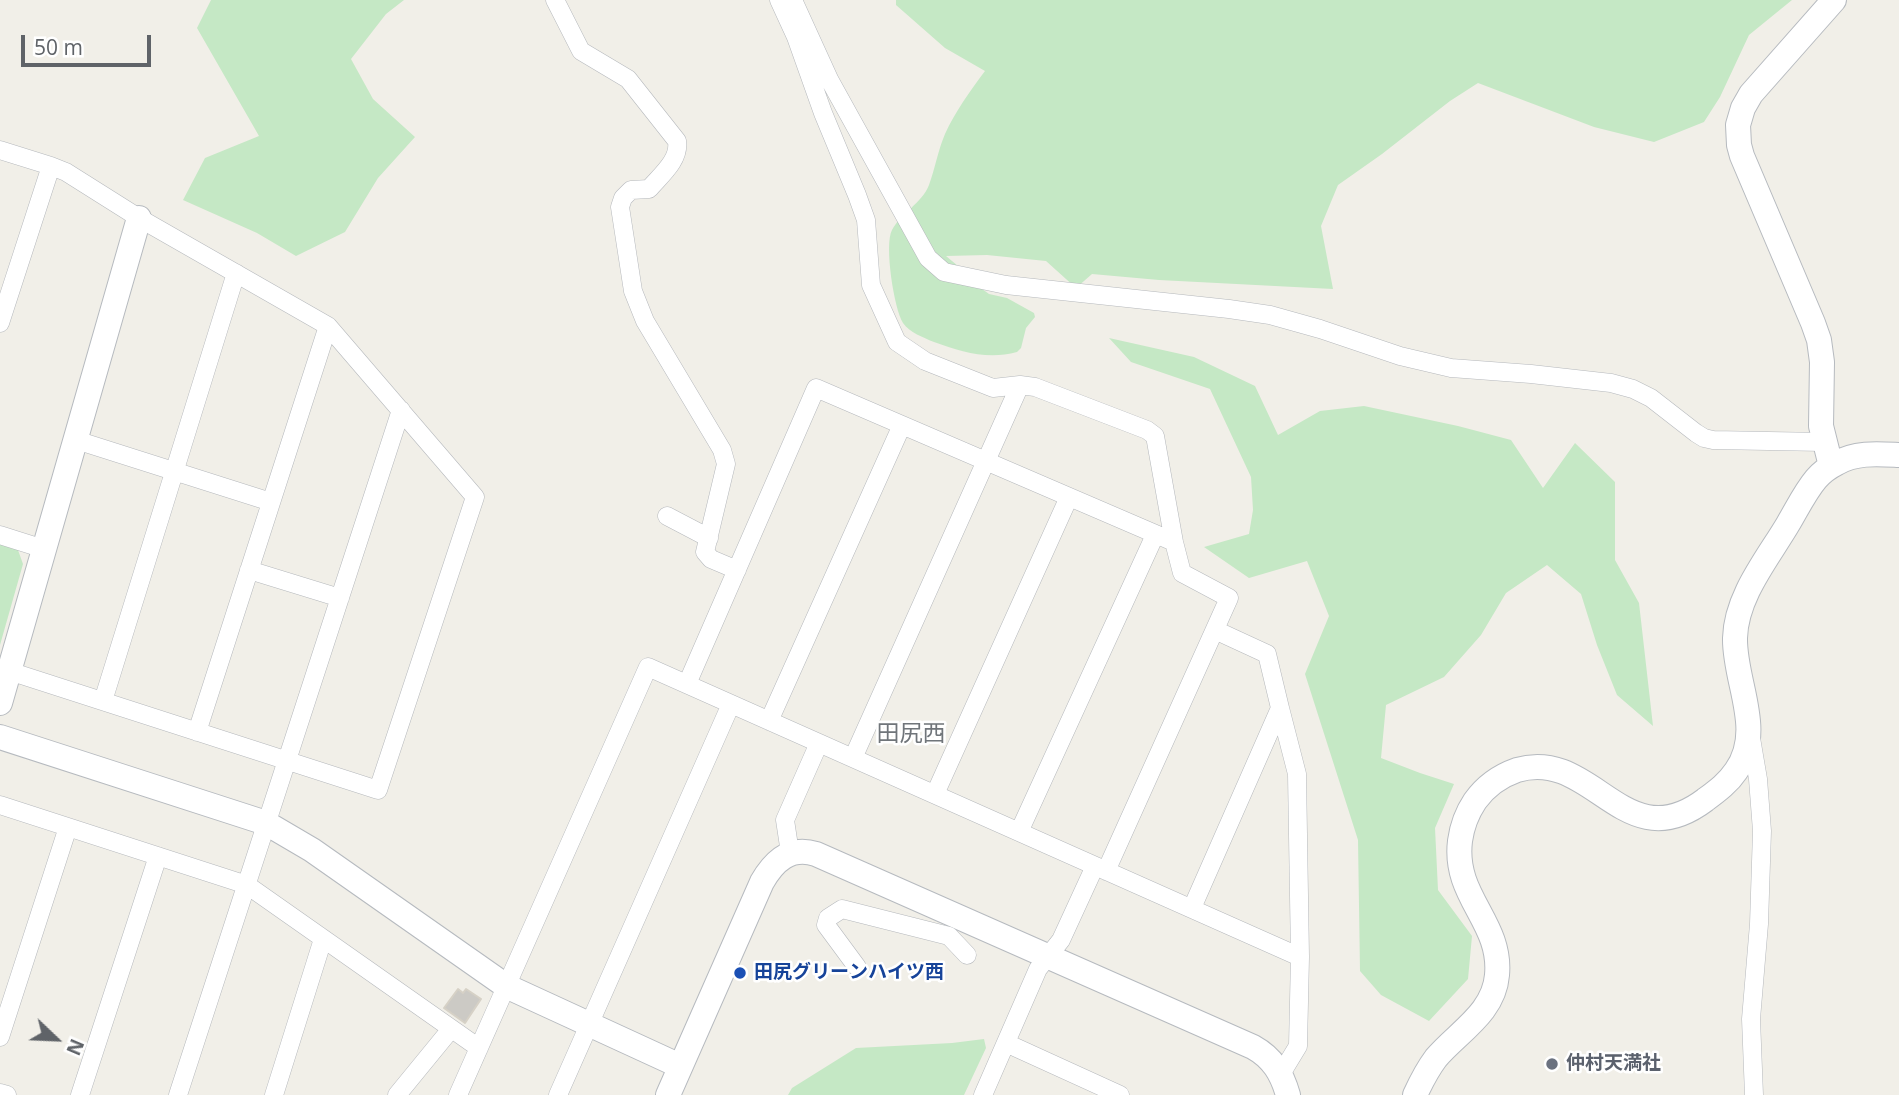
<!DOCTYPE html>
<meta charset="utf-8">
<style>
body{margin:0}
#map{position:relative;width:1899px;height:1095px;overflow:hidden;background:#f1efe8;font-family:"Open Sans",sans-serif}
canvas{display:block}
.north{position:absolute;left:21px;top:1004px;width:70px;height:70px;-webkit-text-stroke:5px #fff;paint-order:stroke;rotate:113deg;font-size:19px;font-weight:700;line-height:28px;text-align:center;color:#5f6368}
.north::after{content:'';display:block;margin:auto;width:24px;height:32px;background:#5f6368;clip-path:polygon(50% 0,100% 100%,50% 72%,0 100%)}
.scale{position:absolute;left:21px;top:35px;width:130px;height:32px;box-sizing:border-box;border:4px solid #5f6368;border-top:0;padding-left:9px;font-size:21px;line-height:24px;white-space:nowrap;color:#5f6368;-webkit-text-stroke:5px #fff;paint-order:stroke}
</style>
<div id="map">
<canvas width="1899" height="1095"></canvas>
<div class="north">N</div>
<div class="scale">50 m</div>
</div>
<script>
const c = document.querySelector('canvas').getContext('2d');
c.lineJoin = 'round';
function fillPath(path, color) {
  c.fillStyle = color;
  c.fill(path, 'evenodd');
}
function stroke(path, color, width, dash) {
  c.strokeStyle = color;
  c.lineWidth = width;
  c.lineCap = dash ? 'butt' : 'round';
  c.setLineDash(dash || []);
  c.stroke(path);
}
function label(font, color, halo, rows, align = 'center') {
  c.font = font + ' "Open Sans","Noto Sans JP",sans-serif';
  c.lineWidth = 5;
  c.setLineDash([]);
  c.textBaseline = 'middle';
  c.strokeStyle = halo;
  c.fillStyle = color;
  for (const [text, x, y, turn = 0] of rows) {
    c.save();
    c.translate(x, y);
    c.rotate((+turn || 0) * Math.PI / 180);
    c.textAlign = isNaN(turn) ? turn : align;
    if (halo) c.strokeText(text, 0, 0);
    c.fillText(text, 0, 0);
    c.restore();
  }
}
const green = new Path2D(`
 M 211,0 L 404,0 L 386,14 L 351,59 L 373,99 L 415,137 L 378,178 L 345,232 L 296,256 L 257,233 L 183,200 L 205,158 L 259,136 L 197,28 Z
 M 896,0 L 1792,0 L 1749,35 L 1720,97 L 1704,122 L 1654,142 L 1594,127 L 1478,83 L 1450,101 L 1382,154 L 1338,185 L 1321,226 L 1333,289 L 1159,280 L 1092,274 L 1076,288 L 1046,261 L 987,255 L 946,256 L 958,266 L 967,278 L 989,294 L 1007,298 L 1034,313 L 1035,317 L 1026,328 L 1021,348 L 1017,352 C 988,360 961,352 934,342 C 924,338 909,332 903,323 C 894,309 884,244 892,230 C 901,213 922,203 929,185 C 935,169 938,150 945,134 C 955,112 970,91 985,71 L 945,48 L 896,5 Z
 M 1109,338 L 1194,357 L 1255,386 L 1278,435 L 1320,411 L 1364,406 L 1458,426 L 1511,440 L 1543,488 L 1575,443 L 1615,482 L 1615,560 L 1639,603 L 1653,726 L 1617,695 L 1597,645 L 1581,594 L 1547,565 L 1506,593 L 1481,635 L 1444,677 L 1386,705 L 1381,758 L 1420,773 L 1454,784 L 1435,828 L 1438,890 L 1472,936 L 1468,979 L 1429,1021 L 1381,995 L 1360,971 L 1358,840 L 1305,674 L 1329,616 L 1307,561 L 1249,578 L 1204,547 L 1249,534 L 1253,510 L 1251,477 L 1210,389 L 1131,362 Z
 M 0,543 L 18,550 L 23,564 L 0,645 Z
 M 984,1039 L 986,1048 L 964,1095 L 788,1095 L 792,1088 L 856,1048 L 952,1043 Z`);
const building = new Path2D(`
 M 458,989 L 463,993 L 466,989 L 481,999 L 465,1023 L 444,1008 Z`);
const street = new Path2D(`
 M 555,0 L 581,51 L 628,79 L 677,141 C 680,160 661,175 649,189 L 631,190 L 623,198 L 620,207 L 633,291 L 645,321 L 722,450 L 726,464 L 705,552 L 711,559 L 737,570
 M 779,0 L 796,37 L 823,113 L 857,195 L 866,220 L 871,285 L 897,342 L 925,361 L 993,388 L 1020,385 L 1035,387 L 1147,430 L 1155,436 L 1174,542 L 1182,573 L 1229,598 L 1106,871
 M 793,0 L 829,79 L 928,258 L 944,272 L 1006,285 L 1229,309 L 1270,315 L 1320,329 L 1400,356 L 1451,368 L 1531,374 L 1611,383 L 1633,389 L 1651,398 L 1696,433 L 1704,438 L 1713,440 L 1824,442
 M 0,150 L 51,166 L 66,172 L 139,218 L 328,326 L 475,497 L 378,790 L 9,671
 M 0,323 L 51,166
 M 76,440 L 271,502
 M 667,516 L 709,538
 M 0,535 L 44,549
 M 249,570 L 340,598
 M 687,684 L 816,388 L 1174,542
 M 103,701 L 236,273
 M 1280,708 L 1297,774 L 1300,957 L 1298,1046 L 1281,1074
 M 769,721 L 902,425
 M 197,732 L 328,326
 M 1751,738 L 1758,779 L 1762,831 L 1759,924 L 1751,1019 L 1754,1095
 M 853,758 L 1020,385
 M 935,794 L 1069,497
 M 0,805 L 247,885 L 479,1048
 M 1019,832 L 1155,535
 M 790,853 L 785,820 L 819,743
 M 1192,908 L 1280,708 L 1267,654 L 1215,630
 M 857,967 L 826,925 L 828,918 L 842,909 L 949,936 L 967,955
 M 0,1037 L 68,827
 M 1006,1043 L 1120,1095
 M 0,1093 L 7,1095
 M 80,1095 L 158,856
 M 178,1095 L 401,410
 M 274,1095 L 323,939
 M 397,1095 L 451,1029
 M 458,1095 L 648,667 L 1300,957
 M 558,1095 L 731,704
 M 983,1095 L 1038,969 L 1061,940 L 1095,866`);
const secondary = new Path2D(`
 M 1831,466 L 1821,426 L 1822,362 L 1819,340 L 1813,323 L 1742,156 L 1739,145 L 1738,125 L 1743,108 L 1751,94 L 1834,0
 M 0,703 L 139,218
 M 0,737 L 266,823 L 312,850 L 506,986 L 680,1066
 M 668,1095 L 762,882 C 774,861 790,846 816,854 L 1253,1047 C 1273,1058 1282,1074 1288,1095
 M 1415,1095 C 1421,1082 1427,1070 1436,1058 C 1458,1032 1494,1013 1497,975 C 1502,922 1453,897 1460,841 C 1462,826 1467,813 1475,801 C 1485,787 1500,776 1517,770 C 1593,747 1624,861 1705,800 C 1717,791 1728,783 1736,771 C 1765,730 1734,682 1735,638 C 1736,596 1768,558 1788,524 C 1797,509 1805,492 1816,479 C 1822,472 1829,467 1837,463 C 1856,452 1878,454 1899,455`);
const markers = [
 [740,973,7,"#1a4fb4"],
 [1552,1064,7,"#6b7280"]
];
const transitNames = [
 ["田尻グリーンハイツ西",754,973]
];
const worshipNames = [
 ["仲村天満社",1566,1064]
];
const quarterNames = [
 ["田尻西",911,734]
];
fillPath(green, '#c5e8c5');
fillPath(building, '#cccac5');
stroke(building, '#d6d1c6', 2);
stroke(street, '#b5b8bc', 19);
stroke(secondary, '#b6babf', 26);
stroke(street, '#fff', 18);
stroke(secondary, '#fff', 24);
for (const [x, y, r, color] of markers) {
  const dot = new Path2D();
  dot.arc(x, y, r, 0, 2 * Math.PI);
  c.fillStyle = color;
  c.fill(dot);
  stroke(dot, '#fff', 2.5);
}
label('bold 19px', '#164399', '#fff', transitNames, 'left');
label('bold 19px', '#5b616d', '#fff', worshipNames, 'left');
label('23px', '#70757a', '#fff', quarterNames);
</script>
